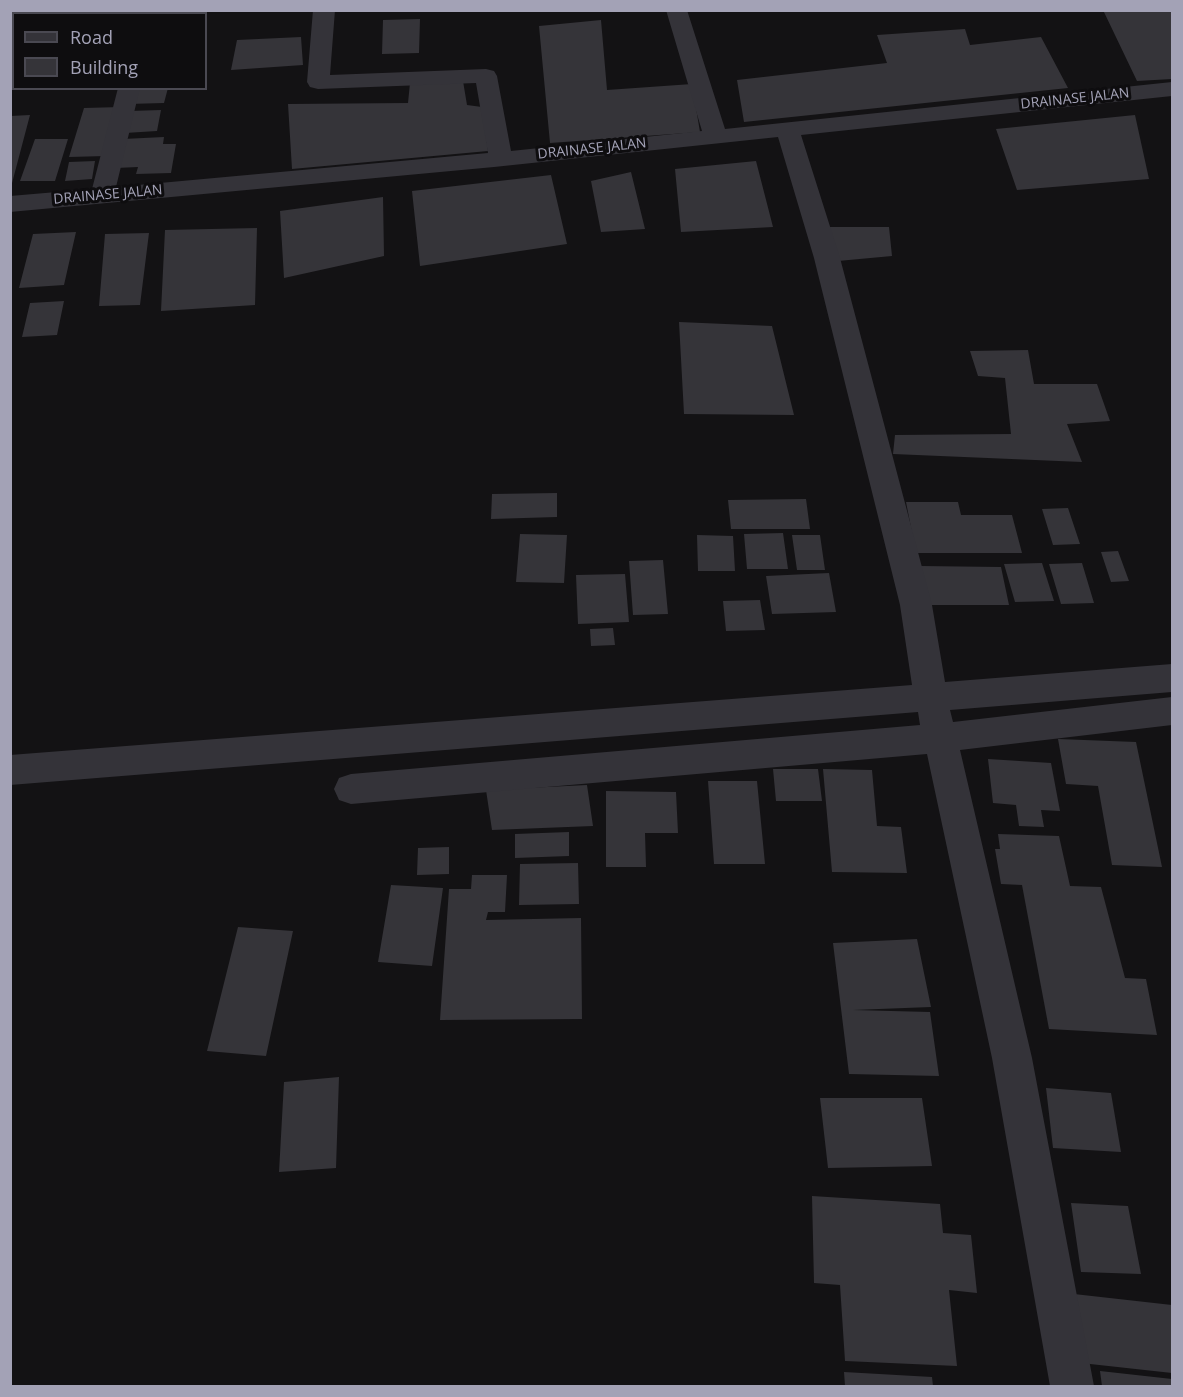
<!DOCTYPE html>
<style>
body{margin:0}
#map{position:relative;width:1183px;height:1397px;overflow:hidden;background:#131214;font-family:"Open Sans",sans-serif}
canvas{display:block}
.frame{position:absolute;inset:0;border:12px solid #a3a2b6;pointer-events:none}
.legend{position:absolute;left:12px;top:12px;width:195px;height:78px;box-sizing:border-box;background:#0e0d0f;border:2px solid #4a4952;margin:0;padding:8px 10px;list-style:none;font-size:18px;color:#a3a2b6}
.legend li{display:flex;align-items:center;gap:12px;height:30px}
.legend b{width:30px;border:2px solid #4a4952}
</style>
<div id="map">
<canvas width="1183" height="1397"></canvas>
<div class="frame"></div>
<ul class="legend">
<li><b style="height:8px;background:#343339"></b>Road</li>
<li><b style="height:16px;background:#353439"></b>Building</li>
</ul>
</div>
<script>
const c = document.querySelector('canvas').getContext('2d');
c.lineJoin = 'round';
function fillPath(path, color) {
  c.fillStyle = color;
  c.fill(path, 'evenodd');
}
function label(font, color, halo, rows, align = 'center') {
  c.font = font + ' "Open Sans",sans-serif';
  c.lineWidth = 6;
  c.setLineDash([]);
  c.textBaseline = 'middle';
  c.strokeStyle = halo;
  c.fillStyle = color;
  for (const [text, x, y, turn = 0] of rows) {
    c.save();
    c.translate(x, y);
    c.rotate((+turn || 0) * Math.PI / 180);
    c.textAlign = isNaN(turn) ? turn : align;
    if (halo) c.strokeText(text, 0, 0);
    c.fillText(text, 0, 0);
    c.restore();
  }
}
const building = new Path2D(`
 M 51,10 L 87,10 L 87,14 L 50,14 Z
 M 1103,10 L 1172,10 L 1172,79 L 1137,81 Z
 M 420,19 L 419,53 L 382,54 L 383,20 Z
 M 601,20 L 607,90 L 692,84 L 700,132 L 550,143 L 539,26 Z
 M 965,29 L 970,45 L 1041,37 L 1068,88 L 744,122 L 737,80 L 887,63 L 877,35 Z
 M 301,37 L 303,65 L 231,70 L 237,40 Z
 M 463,81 L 467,105 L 482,107 L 488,151 L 292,169 L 288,104 L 408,103 L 410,83 Z
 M 132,88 L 168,88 L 164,103 L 128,104 Z
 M 121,107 L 106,156 L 69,157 L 84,108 Z
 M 161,110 L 157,131 L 125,133 L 130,111 Z
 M 30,115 L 11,187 L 10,187 L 10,116 Z
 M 1135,115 L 1149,179 L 1017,190 L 996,129 Z
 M 164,137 L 163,144 L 176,144 L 171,173 L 136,174 L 138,167 L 116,168 L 123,139 Z
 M 35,139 L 68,139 L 55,181 L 20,181 Z
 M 95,161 L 92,179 L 65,181 L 69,162 Z
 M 756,161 L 773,227 L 681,232 L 675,169 Z
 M 631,172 L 645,229 L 601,232 L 591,181 Z
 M 551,175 L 567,244 L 420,266 L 412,191 Z
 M 383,197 L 384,256 L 284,278 L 280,211 Z
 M 828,227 L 889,227 L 892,256 L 838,261 Z
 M 257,228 L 255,305 L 161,311 L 165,230 Z
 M 76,232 L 64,285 L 19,288 L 33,234 Z
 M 149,233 L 140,305 L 99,306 L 105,234 Z
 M 64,301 L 57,335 L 22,337 L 30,303 Z
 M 679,322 L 772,326 L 794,415 L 684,414 Z
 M 1028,350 L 1034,384 L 1097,384 L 1110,421 L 1067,424 L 1082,462 L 893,454 L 895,435 L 1011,434 L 1005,378 L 978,376 L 970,351 Z
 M 557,493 L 557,517 L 491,519 L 492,494 Z
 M 806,499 L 810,529 L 731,529 L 728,500 Z
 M 906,502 L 958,502 L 961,515 L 1012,515 L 1022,553 L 916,553 Z
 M 1068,508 L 1080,544 L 1053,545 L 1042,509 Z
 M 783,533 L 788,569 L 747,569 L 744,534 Z
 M 520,534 L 567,535 L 564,583 L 516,582 Z
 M 697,535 L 733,536 L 735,571 L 698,571 Z
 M 792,535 L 820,535 L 825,570 L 797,570 Z
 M 1118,551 L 1129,581 L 1111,582 L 1101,552 Z
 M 663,560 L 668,614 L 633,615 L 629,561 Z
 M 1042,563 L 1054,601 L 1015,602 L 1004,564 Z
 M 1082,563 L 1094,603 L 1061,604 L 1049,564 Z
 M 920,566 L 1001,567 L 1009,605 L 926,605 Z
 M 829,573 L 836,612 L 772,614 L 766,576 Z
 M 625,574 L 629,622 L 578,624 L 576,575 Z
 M 760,600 L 765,630 L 726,631 L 723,601 Z
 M 613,628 L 615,645 L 591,646 L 590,629 Z
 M 1058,739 L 1136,742 L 1162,867 L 1112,865 L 1098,786 L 1066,784 Z
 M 988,759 L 1051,763 L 1060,811 L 1041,810 L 1044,827 L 1019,826 L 1016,805 L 993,803 Z
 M 773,769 L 818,769 L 822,801 L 776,801 Z
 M 823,769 L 872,770 L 877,826 L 901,827 L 907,873 L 832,872 Z
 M 708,781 L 757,781 L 765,864 L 714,864 Z
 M 587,785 L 593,826 L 492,830 L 486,790 Z
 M 606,791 L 676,792 L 678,833 L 645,833 L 646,867 L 606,867 Z
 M 569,832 L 569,856 L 515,858 L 515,834 Z
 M 998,834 L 1059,836 L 1070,886 L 1101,887 L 1125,978 L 1146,979 L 1157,1035 L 1049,1029 L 1022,885 L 1001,884 L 995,849 L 1000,849 Z
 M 449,847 L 449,874 L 417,875 L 418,848 Z
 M 578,863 L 579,904 L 519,905 L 520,864 Z
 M 472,875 L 507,875 L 505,912 L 488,912 L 486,920 L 581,918 L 582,1019 L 440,1020 L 449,889 L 471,889 Z
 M 391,885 L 443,888 L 432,966 L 378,962 Z
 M 238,927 L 293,931 L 266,1056 L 207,1051 Z
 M 917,939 L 931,1007 L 853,1010 L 930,1012 L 939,1076 L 849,1074 L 833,943 Z
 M 339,1077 L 336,1168 L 279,1172 L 284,1082 Z
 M 1046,1088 L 1111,1093 L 1121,1152 L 1053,1148 Z
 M 820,1098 L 922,1098 L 932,1166 L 828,1168 Z
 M 812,1196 L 940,1204 L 943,1233 L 971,1235 L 977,1293 L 949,1290 L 957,1366 L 845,1361 L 840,1285 L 814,1283 Z
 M 1071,1203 L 1128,1206 L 1141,1274 L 1081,1272 Z
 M 1074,1294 L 1172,1305 L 1172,1373 L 1081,1363 Z
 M 1100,1371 L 1172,1379 L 1172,1386 L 1102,1386 Z
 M 844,1372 L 932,1377 L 933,1386 L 845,1386 Z`);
const minor = new Path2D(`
 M 140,10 L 161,10 L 160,14 L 139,14 Z
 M 313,10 L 335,10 L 330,75 L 486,69 L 494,71 L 497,76 L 511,151 L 702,131 L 666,10 L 687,10 L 725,129 L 1172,82 L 1172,96 L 801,135 L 840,258 L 932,605 L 945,682 L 1172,664 L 1172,692 L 950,710 L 953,722 L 1172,697 L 1172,725 L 960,750 L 1032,1058 L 1094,1386 L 1050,1386 L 992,1058 L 927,754 L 351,804 L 339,800 L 334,789 L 339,778 L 351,774 L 920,725 L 918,712 L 10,785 L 10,755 L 912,685 L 900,605 L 814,258 L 778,137 L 494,167 L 10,212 L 10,196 L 92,189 L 118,88 L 140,88 L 116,187 L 488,153 L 476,83 L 318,89 L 310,87 L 307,82 Z`);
const farStreetnames = [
 ["DRAINASE JALAN",1075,99,-6],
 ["DRAINASE JALAN",592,149,-6],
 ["DRAINASE JALAN",108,195,-5]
];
fillPath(building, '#353439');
fillPath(minor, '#343339');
label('14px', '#a3a2b6', '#0e0d0f', farStreetnames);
</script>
